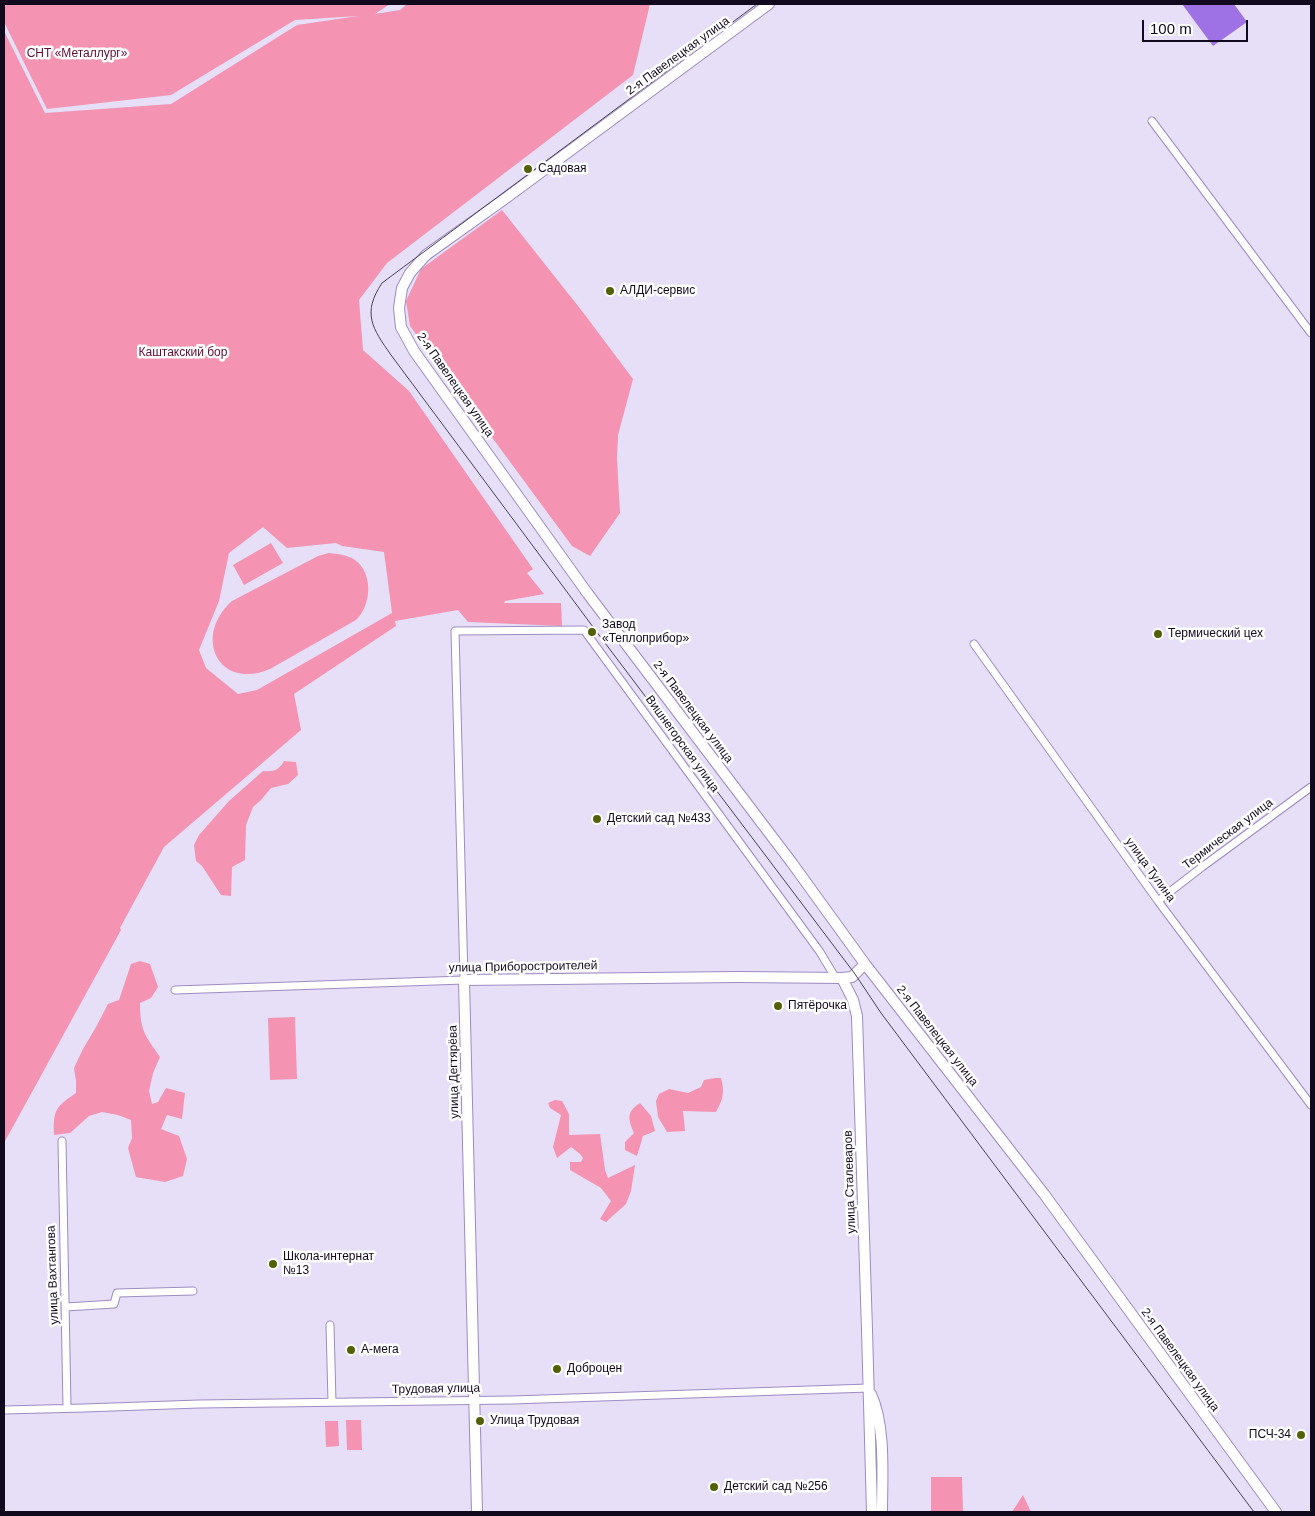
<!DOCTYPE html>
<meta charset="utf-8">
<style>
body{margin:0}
#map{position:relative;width:1315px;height:1516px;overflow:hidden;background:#e6dff7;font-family:Arial,sans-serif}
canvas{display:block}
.frame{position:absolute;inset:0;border:5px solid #11091e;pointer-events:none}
.scale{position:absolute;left:1142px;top:20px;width:106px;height:22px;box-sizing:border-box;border:2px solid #11091e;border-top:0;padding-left:6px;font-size:15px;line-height:18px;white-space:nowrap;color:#11091e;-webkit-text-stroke:4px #fff;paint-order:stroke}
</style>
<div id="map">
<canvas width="1315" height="1516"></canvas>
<div class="frame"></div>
<div class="scale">100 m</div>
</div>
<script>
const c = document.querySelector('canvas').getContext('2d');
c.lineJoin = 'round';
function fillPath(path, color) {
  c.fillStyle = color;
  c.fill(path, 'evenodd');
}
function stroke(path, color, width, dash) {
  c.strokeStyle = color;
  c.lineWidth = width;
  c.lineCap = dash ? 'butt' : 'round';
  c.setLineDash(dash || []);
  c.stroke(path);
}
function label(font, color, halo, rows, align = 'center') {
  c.font = font + ' Arial,sans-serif';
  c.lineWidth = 5;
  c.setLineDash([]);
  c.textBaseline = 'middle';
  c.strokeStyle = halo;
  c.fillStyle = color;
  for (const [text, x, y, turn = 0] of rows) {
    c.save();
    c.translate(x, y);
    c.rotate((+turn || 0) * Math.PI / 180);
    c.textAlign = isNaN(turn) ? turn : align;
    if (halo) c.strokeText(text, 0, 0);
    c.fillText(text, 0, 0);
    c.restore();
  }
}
const green = new Path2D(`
 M 4,4 L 390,4 L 375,14 L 400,10 L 407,4 L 650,4 L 633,75 L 387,263 L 359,300 L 363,350 L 409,391 L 533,569 L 527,573 L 544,594 L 505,601 L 504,603 L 561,603 L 562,626 L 468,622 L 458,610 L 395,621 L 396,626 L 294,694 L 301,730 L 164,847 L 120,928 L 121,930 L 4,1143 L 4,31 L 45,113 L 171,104 L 297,25 L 358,16 L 295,20 L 171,95 L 47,109 L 4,22 ZM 263,527 L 287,548 L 336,543 L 342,546 L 384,552 L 392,613 L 257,690 L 238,694 L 206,668 L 199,650 L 219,601 L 229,553 Z
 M 502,210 L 582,311 L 633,379 L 618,435 L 617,459 L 620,513 L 590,556 L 572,546 L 410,326 L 406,301 L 421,269 Z
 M 271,543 L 283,563 L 244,585 L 233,565 Z
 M 329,553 C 337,554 348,555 355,560 C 374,574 371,606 356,620 L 270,669 C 219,691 192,637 232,601 L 318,556 Z
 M 284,761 L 296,762 L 298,775 L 288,784 L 271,788 L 261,800 L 253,807 L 246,825 L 245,860 L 232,867 L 231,896 L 221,895 L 202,866 L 196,861 L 194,845 L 199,835 L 229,801 L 263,771 C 274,772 279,770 284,761 Z
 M 140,961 L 150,964 L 158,987 L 151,998 L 140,1003 C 140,1031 145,1035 160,1057 L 153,1073 L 149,1091 L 152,1104 L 158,1102 L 166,1088 L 185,1093 L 182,1119 L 167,1115 L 161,1129 L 179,1136 L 187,1159 L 183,1176 L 165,1182 L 136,1177 L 128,1148 L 132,1138 L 131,1120 L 118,1115 L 102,1112 L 89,1116 L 70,1133 L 54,1135 C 53,1109 56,1107 76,1093 L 76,1081 L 74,1068 L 83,1049 L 96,1027 L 108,1004 L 119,1000 L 131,964 Z
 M 295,1017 L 297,1079 L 270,1080 L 268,1018 Z
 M 715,1078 L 721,1078 C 725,1093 723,1099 716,1112 L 683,1111 L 685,1131 L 667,1132 L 658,1117 L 656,1101 L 659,1094 L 669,1089 L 688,1093 L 701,1087 L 704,1080 Z
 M 555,1100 L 562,1101 L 569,1114 L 569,1135 L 600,1134 L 605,1170 L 608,1178 L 635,1165 L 631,1191 L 626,1204 L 606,1222 L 600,1219 L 611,1201 L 601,1188 L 570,1170 L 570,1162 L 581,1162 L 583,1158 L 580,1154 L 571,1147 L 557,1158 L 553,1147 L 561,1115 L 550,1108 L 548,1103 Z
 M 640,1103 L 651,1116 L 655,1131 L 643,1136 L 637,1156 L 625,1150 L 625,1142 L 634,1133 C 628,1119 626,1112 640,1103 Z
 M 346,1420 L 361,1420 L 362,1450 L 347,1450 Z
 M 325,1421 L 338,1421 L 339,1446 L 326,1447 Z
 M 931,1477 L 962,1477 L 963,1512 L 931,1512 Z
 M 1023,1495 L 1031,1512 L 1012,1512 Z`);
const water = new Path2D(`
 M 1182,4 L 1234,4 L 1247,22 L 1213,46 Z`);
const street = new Path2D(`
 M 1152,121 L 1311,333
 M 974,644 L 1158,901 L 1311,1105
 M 1158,901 L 1202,867 L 1311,787
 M 175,990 L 464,980 L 455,631 L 584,630 L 820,952 L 835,977
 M 62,1141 L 67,1408
 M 66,1307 L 114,1304 L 117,1293 L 193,1291
 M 330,1325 L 332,1402
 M 4,1410 L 84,1408 L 199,1404 L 512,1400 L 869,1388`);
const secondary = new Path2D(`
 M 769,4 L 506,198 L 426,255 L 410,273 L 402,288 L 399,308 L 401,327 L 414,351 L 588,594 L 792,863 L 865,964 L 1044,1194 L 1276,1512
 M 842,978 L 853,1000 L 857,1016 L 867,1330 L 872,1512
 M 871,1394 C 886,1427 882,1476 882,1512
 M 477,1512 L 464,980 L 738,977 L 842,978 L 852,977 L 865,964`);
const tram = new Path2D(`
 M 757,4 L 382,283 C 362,313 372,328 391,355 L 599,635 L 855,974 L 881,1013 L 1254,1512`);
const markers = [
 [528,169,5,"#526105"],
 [610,291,5,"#526105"],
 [592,632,5,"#526105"],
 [1158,634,5,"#526105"],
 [597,819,5,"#526105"],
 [778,1006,5,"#526105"],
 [273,1264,5,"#526105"],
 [351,1350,5,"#526105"],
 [557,1369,5,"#526105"],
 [480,1421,5,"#526105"],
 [1301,1435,5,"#526105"],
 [714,1487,5,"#526105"]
];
const parkNames = [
 ["СНТ «Металлург»",77,54],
 ["Каштакский бор",183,353]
];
const streetNames = [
 ["2-я Павелецкая улица",678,56,-36],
 ["2-я Павелецкая улица",455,385,55],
 ["2-я Павелецкая улица",693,712,53],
 ["Вишнегорская улица",682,744,54],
 ["Термическая улица",1228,834,-37],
 ["улица Тулина",1150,870,54],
 ["улица Приборостроителей",523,967,-1],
 ["2-я Павелецкая улица",937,1036,52],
 ["улица Дегтярёва",454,1072,-91],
 ["улица Сталеваров",850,1182,-92],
 ["улица Вахтангова",53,1275,-92],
 ["2-я Павелецкая улица",1180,1360,54],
 ["Трудовая улица",436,1389,-1]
];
const poiNames = [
 ["Садовая",538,169],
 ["АЛДИ-сервис",620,291],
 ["Завод",602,625],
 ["«Теплоприбор»",602,639],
 ["Термический цех",1168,634],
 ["Детский сад №433",607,819],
 ["Пятёрочка",788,1006],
 ["Школа-интернат",283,1257],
 ["№13",283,1271],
 ["А-мега",361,1350],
 ["Доброцен",567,1369],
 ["Улица Трудовая",490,1421],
 ["ПСЧ-34",1291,1435,"right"],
 ["Детский сад №256",724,1487]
];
fillPath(green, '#f493b2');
fillPath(water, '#9e72e4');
stroke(street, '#9e8bc3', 9);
stroke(secondary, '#9e8bc3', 12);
stroke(street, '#fff', 7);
stroke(secondary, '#fff', 10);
stroke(tram, '#484157', 1);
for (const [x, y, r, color] of markers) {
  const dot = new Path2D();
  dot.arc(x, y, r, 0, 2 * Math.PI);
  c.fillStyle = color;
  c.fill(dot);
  stroke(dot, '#fff', 2);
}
label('12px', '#610d33', '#fff', parkNames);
label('12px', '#11091e', '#fff', streetNames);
label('12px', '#11091e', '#fff', poiNames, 'left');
</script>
